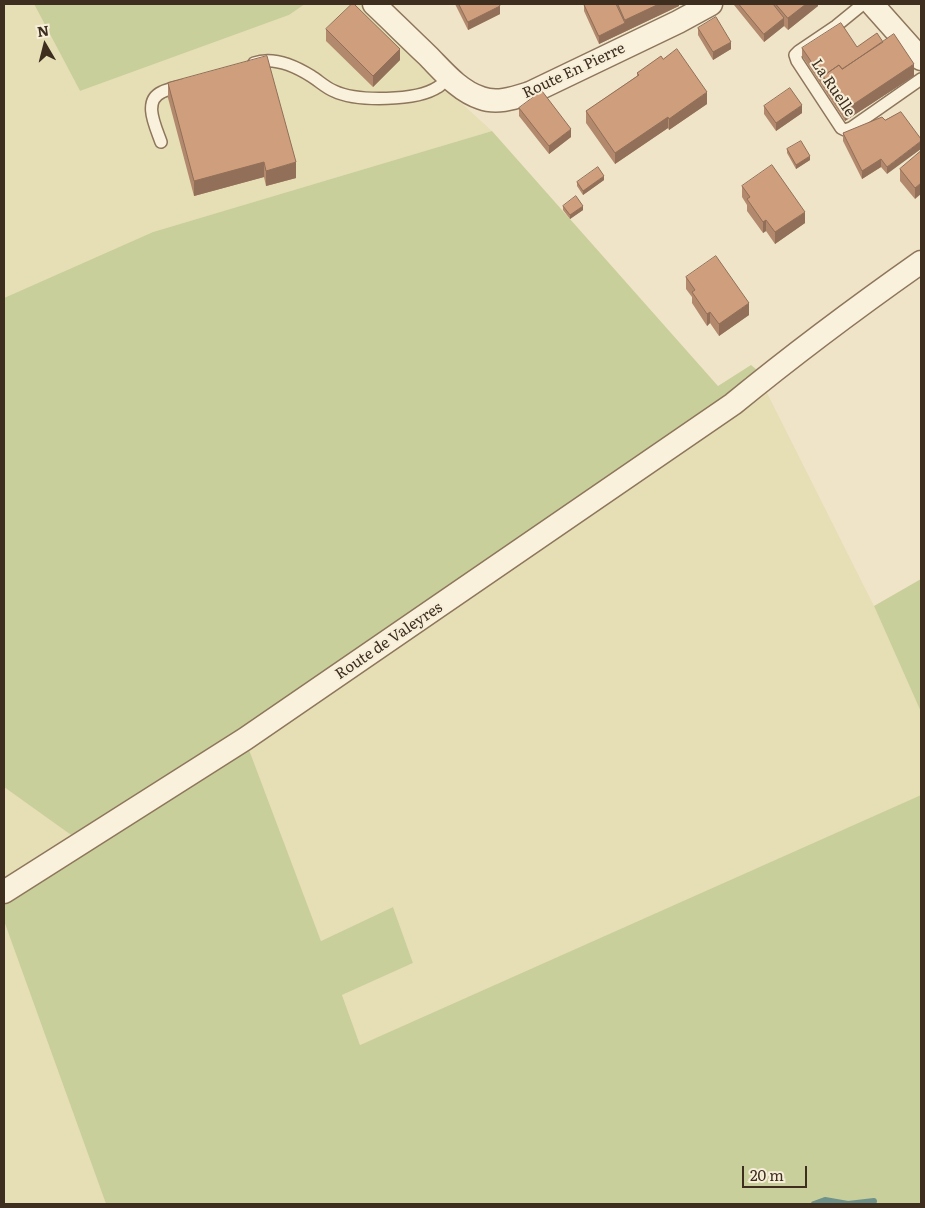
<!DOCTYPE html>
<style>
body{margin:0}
#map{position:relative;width:925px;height:1208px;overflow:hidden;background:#f0e4c8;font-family:Literata,serif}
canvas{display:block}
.frame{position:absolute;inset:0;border:5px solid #3d2e20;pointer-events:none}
.north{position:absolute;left:20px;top:20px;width:50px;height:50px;-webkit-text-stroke:4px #f7eed8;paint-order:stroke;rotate:352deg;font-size:14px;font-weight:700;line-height:20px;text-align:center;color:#3d2e20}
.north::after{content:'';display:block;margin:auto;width:18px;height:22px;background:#3d2e20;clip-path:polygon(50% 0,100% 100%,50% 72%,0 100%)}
.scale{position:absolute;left:742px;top:1166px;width:65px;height:22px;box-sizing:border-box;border:2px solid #3d2e20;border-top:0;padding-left:6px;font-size:15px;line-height:18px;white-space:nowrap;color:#3d2e20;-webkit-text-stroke:4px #f7eed8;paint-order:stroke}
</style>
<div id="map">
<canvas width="925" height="1208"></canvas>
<div class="frame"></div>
<div class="north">N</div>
<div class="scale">20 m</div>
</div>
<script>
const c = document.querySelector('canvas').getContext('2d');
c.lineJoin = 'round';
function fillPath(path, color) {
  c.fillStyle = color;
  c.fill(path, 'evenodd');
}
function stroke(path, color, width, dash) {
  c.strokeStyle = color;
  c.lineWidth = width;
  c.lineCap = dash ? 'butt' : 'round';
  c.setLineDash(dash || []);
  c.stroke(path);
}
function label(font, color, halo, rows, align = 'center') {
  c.font = font + ' Literata,serif';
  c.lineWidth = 4;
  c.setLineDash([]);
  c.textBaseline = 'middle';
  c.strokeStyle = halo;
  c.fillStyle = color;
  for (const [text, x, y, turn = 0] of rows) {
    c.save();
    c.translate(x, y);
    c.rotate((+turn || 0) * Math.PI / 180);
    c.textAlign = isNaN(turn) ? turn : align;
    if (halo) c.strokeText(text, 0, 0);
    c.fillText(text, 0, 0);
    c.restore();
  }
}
const farmland = new Path2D(`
 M 4,4 L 34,4 L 80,91 L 289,15 L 305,4 L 374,4 L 467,92 L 459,101 L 492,131 L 153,232 L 4,298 Z
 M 761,381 L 874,606 L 921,712 L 921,795 L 360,1045 L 342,995 L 413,963 L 393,907 L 321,941 L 245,739 Z
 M 4,787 L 82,842 L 4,892 Z
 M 4,921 L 9,935 L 106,1204 L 4,1204 Z`);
const green = new Path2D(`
 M 34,4 L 305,4 L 289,15 L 80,91 Z
 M 492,131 L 718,386 L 751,365 L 757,370 L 745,378 L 730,394 L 245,739 L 321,941 L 393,907 L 413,963 L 342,995 L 360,1045 L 921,795 L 921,1204 L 106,1204 L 4,921 L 4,892 L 81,842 L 4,787 L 4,298 L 153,232 Z
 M 921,579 L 921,712 L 874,606 Z`);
const stream = new Path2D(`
 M 814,1204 L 825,1200 L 848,1204 L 874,1201`);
const service = new Path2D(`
 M 863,4 L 836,26 L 799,51 L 795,55 L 797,61 L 841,128 L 845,130 L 851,128 L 921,79
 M 254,63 C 274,56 295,66 311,76 C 319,81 326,88 334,91 C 357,102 417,101 438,87 C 442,85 445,80 449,76
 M 161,142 C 156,127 142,101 162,92 C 168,89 175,88 182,86`);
const minor = new Path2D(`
 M 374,4 C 392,21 409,38 427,55 C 443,71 459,91 481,98 C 497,104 514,98 530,93 L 678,22 L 711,4
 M 872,4 L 921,59
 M 4,892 L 245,739 L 733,404 C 794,354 857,307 921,262`);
const wall = new Path2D(`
 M 455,4 L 499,4 L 500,14 L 468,30 Z
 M 584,4 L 679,4 L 679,6 L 599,44 L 584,11 Z
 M 734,4 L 818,4 L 818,6 L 788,30 L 784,26 L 764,42 L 734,5 Z
 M 698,28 L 731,49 L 713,60 L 698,35 Z
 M 326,29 L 400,60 L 373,87 L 326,41 Z
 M 883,42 L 914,76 L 845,121 L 802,56 L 802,48 L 857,47 Z
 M 663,59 L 707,104 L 669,130 L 668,128 L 615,164 L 586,123 L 586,111 L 637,76 L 637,73 Z
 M 168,83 L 296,178 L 266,186 L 264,177 L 194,196 L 168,98 Z
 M 764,106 L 802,113 L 776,131 L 764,114 Z
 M 519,108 L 571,137 L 549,154 L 519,116 Z
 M 901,112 L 887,174 L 881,167 L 862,179 L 843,141 L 843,133 L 885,120 Z
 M 787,149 L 810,160 L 796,169 L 787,153 Z
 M 921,151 L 915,199 L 900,181 L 900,169 Z
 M 604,180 L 583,195 L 577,186 L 577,182 Z
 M 742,186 L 805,223 L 775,244 L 766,231 L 763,233 L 747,211 L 747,205 L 742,197 Z
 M 563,206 L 583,210 L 570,219 L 563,210 Z
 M 686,277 L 749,315 L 719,336 L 710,323 L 707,326 L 692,303 L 692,297 L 686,289 Z`);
const shadedWall = new Path2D(`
 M 659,4 L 679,4 L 679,6 L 599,44 L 599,36 L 625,23 L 625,20 Z
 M 806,4 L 818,4 L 818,6 L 788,30 L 788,18 Z
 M 500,6 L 500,14 L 468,30 L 468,22 Z
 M 784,18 L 784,26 L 764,42 L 764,34 Z
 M 731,42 L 731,49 L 713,60 L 713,52 Z
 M 400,49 L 400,60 L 373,87 L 373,76 Z
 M 914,64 L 914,76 L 845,121 L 845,110 Z
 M 707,92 L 707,104 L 669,130 L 669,119 Z
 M 802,105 L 802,113 L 776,131 L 776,123 Z
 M 668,117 L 668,128 L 615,164 L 615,153 Z
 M 571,129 L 571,137 L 549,154 L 549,146 Z
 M 921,141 L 921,149 L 887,174 L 887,167 Z
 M 810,156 L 810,160 L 796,169 L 796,165 Z
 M 881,159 L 881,167 L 862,179 L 862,171 Z
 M 264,162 L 264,177 L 194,196 L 194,181 Z
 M 296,162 L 296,178 L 266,186 L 266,171 Z
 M 604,176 L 604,180 L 583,195 L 583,191 Z
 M 921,183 L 921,194 L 915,199 L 915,188 Z
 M 583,206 L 583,210 L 570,219 L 570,215 Z
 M 805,212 L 805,223 L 775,244 L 775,232 Z
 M 766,220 L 766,231 L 763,233 L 763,222 Z
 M 749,303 L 749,315 L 719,336 L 719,324 Z
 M 710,312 L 710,323 L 707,326 L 707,314 Z`);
const building = new Path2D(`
 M 352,4 L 354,4 L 400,49 L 373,76 L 326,29 Z
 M 459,4 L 499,4 L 500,6 L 468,22 Z
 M 584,4 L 616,4 L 625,23 L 599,36 Z
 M 618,4 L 659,4 L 625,20 Z
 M 739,4 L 773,4 L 784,18 L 764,34 Z
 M 776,4 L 806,4 L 788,18 Z
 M 716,17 L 731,42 L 713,52 L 698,28 Z
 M 841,23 L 857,47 L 877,33 L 883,42 L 842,69 L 839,65 L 823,76 L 823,79 L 802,48 Z
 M 894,34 L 914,64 L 845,110 L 823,76 L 839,65 L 842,69 Z
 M 677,49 L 707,92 L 669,119 L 668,117 L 615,153 L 586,111 L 639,75 L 637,73 L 661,56 L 663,59 Z
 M 267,56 L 296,162 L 266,171 L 264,162 L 194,181 L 168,83 Z
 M 790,88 L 802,105 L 776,123 L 764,106 Z
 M 542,91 L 571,129 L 549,146 L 519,108 Z
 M 901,112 L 921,139 L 921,141 L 887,167 L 881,159 L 862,171 L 843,133 L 882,117 L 885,120 Z
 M 801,141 L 810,156 L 796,165 L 787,149 Z
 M 921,151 L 921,183 L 915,188 L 900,169 Z
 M 772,165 L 805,212 L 775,232 L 766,220 L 763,222 L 747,199 L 750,197 L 742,186 Z
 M 598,167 L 604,176 L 583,191 L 577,182 Z
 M 576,196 L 583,206 L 570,215 L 563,206 Z
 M 716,256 L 749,303 L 719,324 L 710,312 L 707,314 L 692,292 L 695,290 L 686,277 Z`);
const streetNames = [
 ["Route En Pierre",574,71,-25],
 ["La Ruelle",833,88,56],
 ["Route de Valeyres",389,641,-34]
];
fillPath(farmland, '#e6deb5');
fillPath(green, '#c9cf9b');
stroke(stream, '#6f938a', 6);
stroke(service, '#8d765c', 14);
stroke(minor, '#8d765c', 25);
stroke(service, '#faf1dc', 11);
stroke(minor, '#faf1dc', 22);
fillPath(wall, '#b2896c');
fillPath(shadedWall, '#916f58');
fillPath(building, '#cf9f7d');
stroke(building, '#916f58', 1);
label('15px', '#3d2e20', '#f7eed8', streetNames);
</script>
